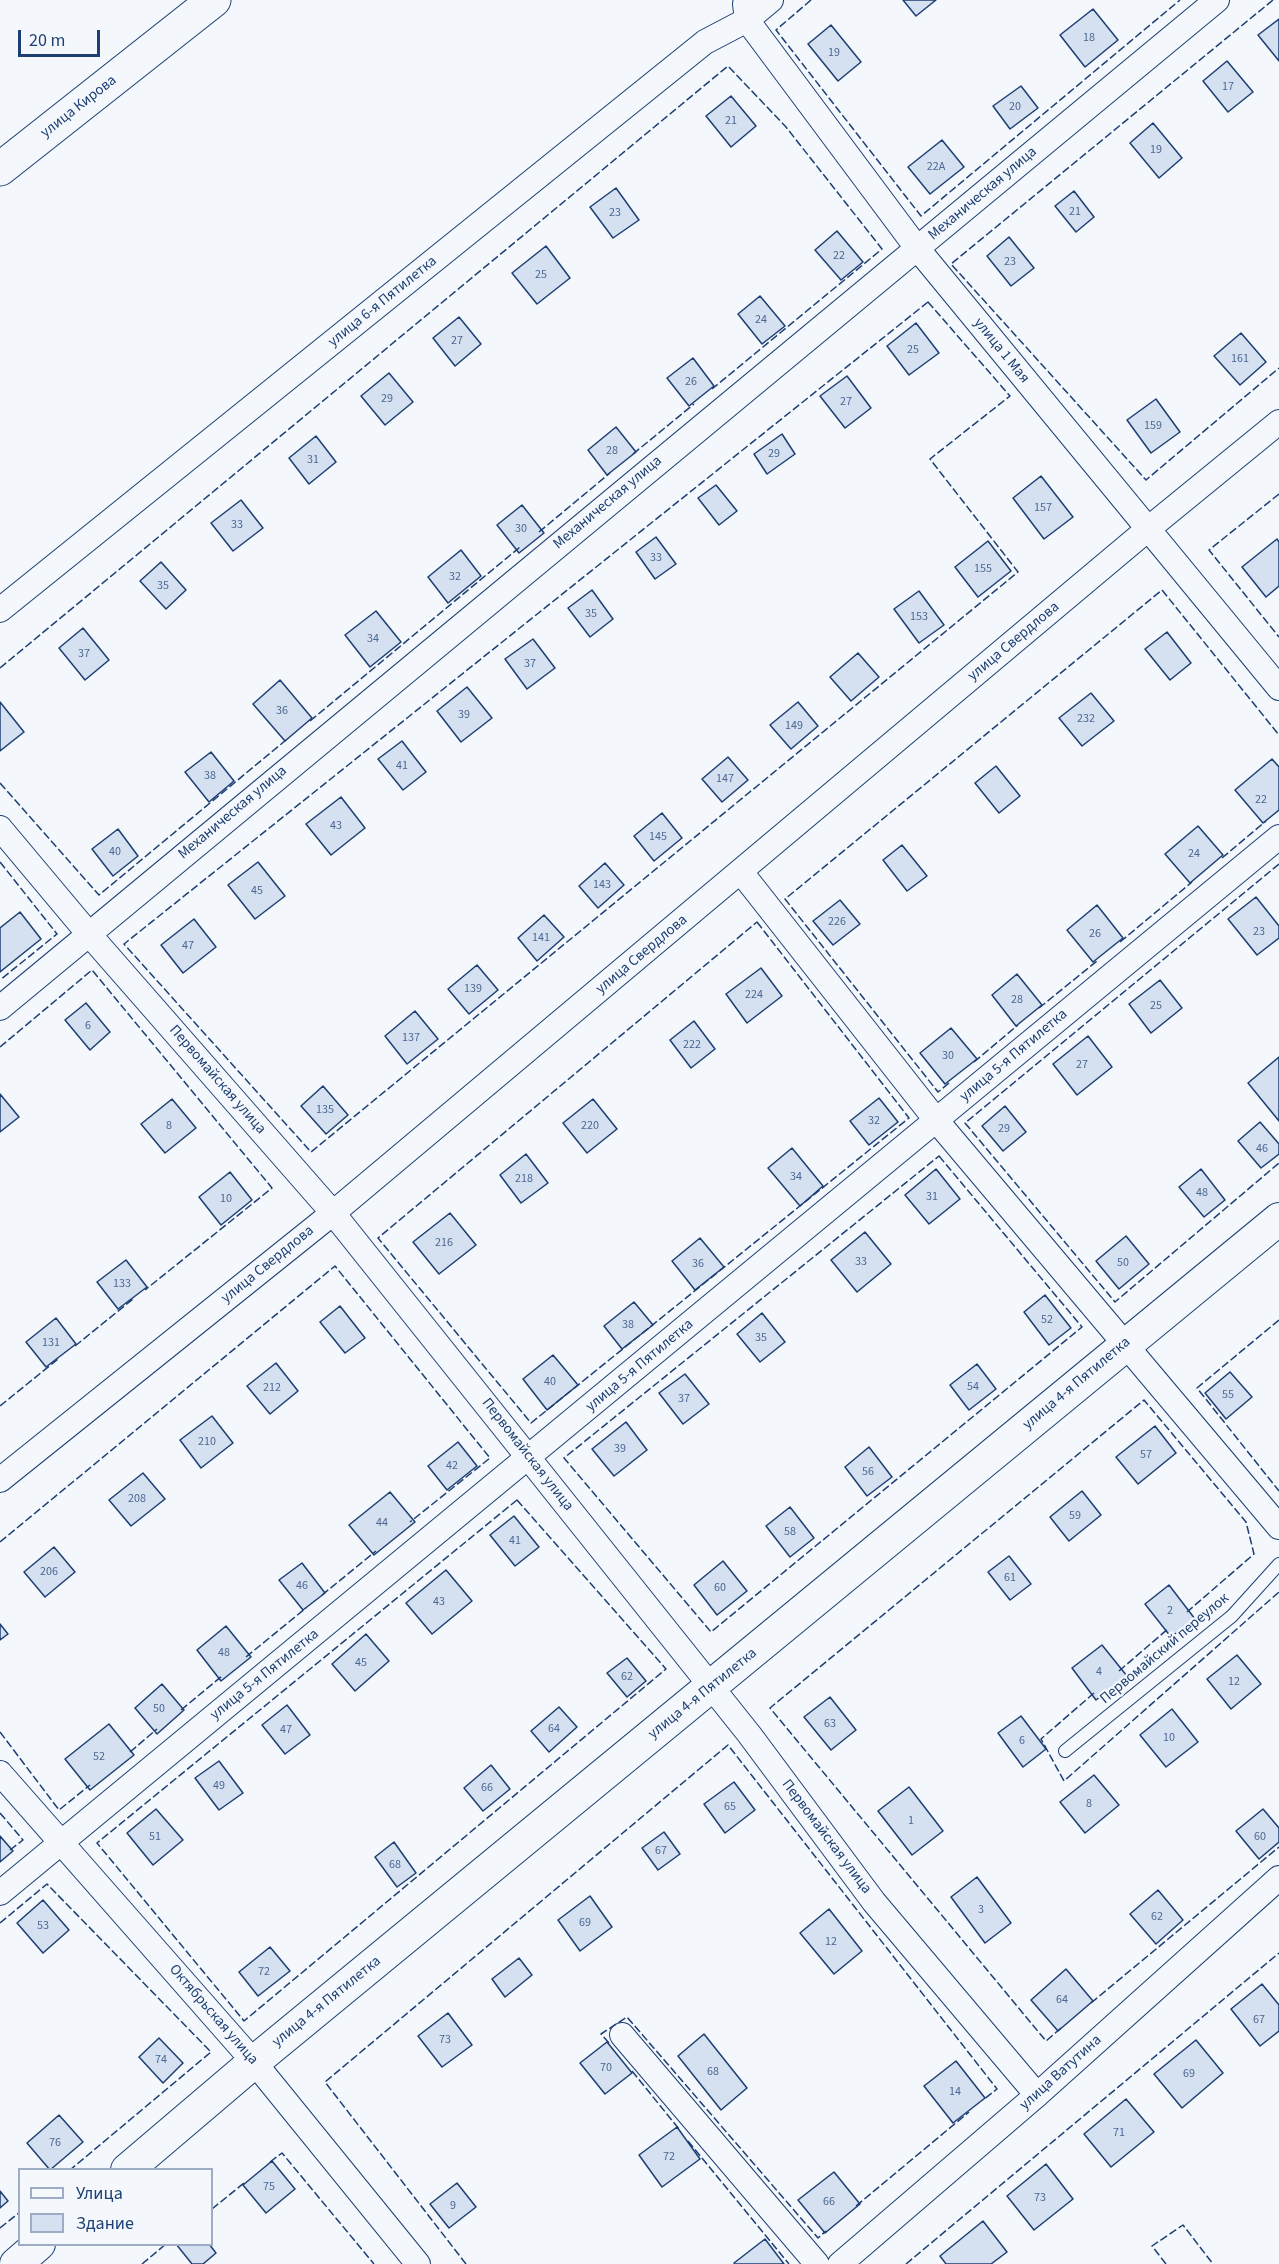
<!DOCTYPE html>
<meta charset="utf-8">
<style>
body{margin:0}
#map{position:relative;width:1279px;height:2264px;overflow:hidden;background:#f4f7fb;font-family:"Source Sans 3",sans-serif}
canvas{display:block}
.legend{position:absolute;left:18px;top:2168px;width:195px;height:78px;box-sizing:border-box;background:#f4f7fb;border:2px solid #9eadc5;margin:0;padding:8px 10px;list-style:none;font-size:18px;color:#1d3f73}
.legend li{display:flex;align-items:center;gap:12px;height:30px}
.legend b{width:30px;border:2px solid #9eadc5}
.scale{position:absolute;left:18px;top:30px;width:82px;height:27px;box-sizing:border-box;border:3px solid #1d3f73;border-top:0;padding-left:8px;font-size:18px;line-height:21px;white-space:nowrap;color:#1d3f73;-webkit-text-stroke:4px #f4f7fb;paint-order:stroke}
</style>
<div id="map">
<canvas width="1279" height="2264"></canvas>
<ul class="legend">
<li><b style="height:8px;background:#f4f7fb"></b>Улица</li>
<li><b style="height:16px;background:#d5e0f0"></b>Здание</li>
</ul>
<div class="scale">20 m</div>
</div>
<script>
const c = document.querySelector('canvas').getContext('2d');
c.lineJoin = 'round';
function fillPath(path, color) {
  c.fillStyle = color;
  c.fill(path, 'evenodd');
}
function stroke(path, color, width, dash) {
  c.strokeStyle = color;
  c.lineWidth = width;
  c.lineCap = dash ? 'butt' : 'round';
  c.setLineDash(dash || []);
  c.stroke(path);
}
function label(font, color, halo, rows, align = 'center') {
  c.font = font + ' "Source Sans 3",sans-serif';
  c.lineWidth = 4.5;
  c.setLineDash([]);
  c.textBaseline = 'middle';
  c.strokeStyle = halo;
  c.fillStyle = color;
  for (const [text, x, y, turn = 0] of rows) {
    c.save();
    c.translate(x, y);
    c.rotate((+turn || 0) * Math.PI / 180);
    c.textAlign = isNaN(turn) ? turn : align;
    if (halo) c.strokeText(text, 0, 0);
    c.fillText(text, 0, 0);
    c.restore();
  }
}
const building = new Path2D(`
 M 903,0 L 936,0 L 916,16 Z
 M 1093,9 L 1118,40 L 1085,67 L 1060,35 Z
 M 1279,19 L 1279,61 L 1258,35 Z
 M 831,25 L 861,62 L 838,81 L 808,44 Z
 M 1227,61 L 1253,92 L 1228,112 L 1203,81 Z
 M 1021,86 L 1038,108 L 1010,129 L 993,106 Z
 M 731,96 L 756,126 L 731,147 L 706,116 Z
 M 1153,123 L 1182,158 L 1159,178 L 1130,143 Z
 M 942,140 L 964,167 L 930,194 L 908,167 Z
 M 616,188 L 639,220 L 613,238 L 590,207 Z
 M 1074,191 L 1094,217 L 1076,232 L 1055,206 Z
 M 837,231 L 863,262 L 841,280 L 815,250 Z
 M 1009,237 L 1034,268 L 1011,286 L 987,256 Z
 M 546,246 L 570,278 L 537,304 L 512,273 Z
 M 760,296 L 785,326 L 762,344 L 738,314 Z
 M 459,317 L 481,344 L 455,366 L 433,338 Z
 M 916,323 L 939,353 L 909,375 L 887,346 Z
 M 1241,333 L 1266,362 L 1240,385 L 1214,356 Z
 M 693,358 L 714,386 L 689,406 L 667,378 Z
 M 389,373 L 413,402 L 385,425 L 361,396 Z
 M 847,376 L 871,408 L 845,428 L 820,396 Z
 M 1156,399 L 1180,432 L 1151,453 L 1127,420 Z
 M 616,427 L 636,452 L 607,475 L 588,450 Z
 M 782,434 L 795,454 L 767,474 L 754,454 Z
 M 316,436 L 336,462 L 309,484 L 289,458 Z
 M 1041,476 L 1073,517 L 1044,539 L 1013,498 Z
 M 716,485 L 737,511 L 719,525 L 698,498 Z
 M 241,500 L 263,528 L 233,551 L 211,523 Z
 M 522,505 L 544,533 L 519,553 L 497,525 Z
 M 656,537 L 676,564 L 655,579 L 636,552 Z
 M 1277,539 L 1279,542 L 1279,586 L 1266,597 L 1242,567 Z
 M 988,541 L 1011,571 L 978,597 L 955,567 Z
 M 461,550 L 481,576 L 448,603 L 428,577 Z
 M 161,562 L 186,590 L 166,609 L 140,581 Z
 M 592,590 L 613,619 L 590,637 L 568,608 Z
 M 919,591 L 944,625 L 919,643 L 894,609 Z
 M 376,611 L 401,642 L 370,667 L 345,635 Z
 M 83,628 L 109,660 L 85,680 L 59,648 Z
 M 1167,632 L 1191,663 L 1170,680 L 1145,649 Z
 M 533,639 L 555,668 L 527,689 L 505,659 Z
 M 858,653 L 879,677 L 851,701 L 830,677 Z
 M 280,680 L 312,718 L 285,741 L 253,704 Z
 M 467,687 L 492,718 L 461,742 L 437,711 Z
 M 1091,693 L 1114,721 L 1082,746 L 1059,718 Z
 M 0,702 L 24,732 L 0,751 Z
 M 798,702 L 818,726 L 791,749 L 770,725 Z
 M 402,741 L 426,772 L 403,790 L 378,759 Z
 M 211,752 L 234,781 L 209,802 L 185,772 Z
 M 728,757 L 748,780 L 722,802 L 702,779 Z
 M 1272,759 L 1279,767 L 1279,810 L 1263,823 L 1235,790 Z
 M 996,766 L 1020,796 L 999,813 L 975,783 Z
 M 341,797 L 365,828 L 331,855 L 306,824 Z
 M 662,813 L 682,838 L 654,861 L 634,836 Z
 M 1198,826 L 1223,855 L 1190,883 L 1165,854 Z
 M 118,829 L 138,856 L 113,876 L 92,849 Z
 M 902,845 L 927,876 L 907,891 L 883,860 Z
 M 258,862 L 285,896 L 255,919 L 228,885 Z
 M 605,863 L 624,885 L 598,908 L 579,886 Z
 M 1256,897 L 1279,926 L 1279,938 L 1257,955 L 1228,919 Z
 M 840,900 L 860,924 L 833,945 L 813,921 Z
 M 1097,905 L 1123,938 L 1093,962 L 1067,930 Z
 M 20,912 L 41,939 L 0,972 L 0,928 Z
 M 544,915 L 564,937 L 537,961 L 518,938 Z
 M 194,919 L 216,947 L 183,973 L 161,945 Z
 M 477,965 L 498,990 L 469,1014 L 448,989 Z
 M 761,968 L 782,996 L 747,1023 L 726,994 Z
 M 1017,974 L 1042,1005 L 1016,1026 L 992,995 Z
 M 1160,980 L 1182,1008 L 1151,1033 L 1129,1004 Z
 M 86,1003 L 110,1032 L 90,1050 L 65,1020 Z
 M 415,1011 L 438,1039 L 407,1064 L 385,1036 Z
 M 694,1021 L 715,1049 L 691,1068 L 670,1040 Z
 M 951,1028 L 977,1059 L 945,1084 L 920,1053 Z
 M 1088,1036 L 1112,1067 L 1077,1095 L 1053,1064 Z
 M 1279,1057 L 1279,1121 L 1248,1083 Z
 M 323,1086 L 348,1115 L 326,1134 L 301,1106 Z
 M 0,1094 L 19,1117 L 0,1132 Z
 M 879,1098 L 898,1122 L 869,1145 L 850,1121 Z
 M 172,1099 L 196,1128 L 165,1153 L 141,1124 Z
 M 593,1099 L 617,1129 L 587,1153 L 563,1123 Z
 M 1005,1106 L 1026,1132 L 1003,1151 L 982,1126 Z
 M 1260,1122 L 1279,1144 L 1279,1154 L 1261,1168 L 1238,1141 Z
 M 792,1148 L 823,1186 L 800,1206 L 768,1168 Z
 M 526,1154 L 548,1183 L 521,1203 L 500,1175 Z
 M 936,1169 L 960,1199 L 929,1224 L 905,1195 Z
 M 1201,1169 L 1225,1200 L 1204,1217 L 1179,1187 Z
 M 230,1172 L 252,1200 L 221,1225 L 199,1197 Z
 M 450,1213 L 476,1245 L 439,1274 L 413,1242 Z
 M 865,1232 L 891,1264 L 857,1292 L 831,1260 Z
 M 1126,1236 L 1149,1264 L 1119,1289 L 1096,1261 Z
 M 700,1238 L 724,1267 L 695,1290 L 672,1261 Z
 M 126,1260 L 147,1287 L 118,1309 L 97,1282 Z
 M 1045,1295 L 1071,1328 L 1049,1345 L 1024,1312 Z
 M 634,1302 L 653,1325 L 622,1349 L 604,1326 Z
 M 340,1306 L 365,1338 L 345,1353 L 320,1322 Z
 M 762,1313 L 785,1342 L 760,1362 L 737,1334 Z
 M 56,1318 L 76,1344 L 46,1367 L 26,1342 Z
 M 553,1355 L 578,1385 L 547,1410 L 523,1379 Z
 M 276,1363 L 298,1391 L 270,1414 L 247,1386 Z
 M 977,1364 L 996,1389 L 969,1410 L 950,1385 Z
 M 1230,1372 L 1252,1397 L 1226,1419 L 1205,1393 Z
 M 685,1374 L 709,1404 L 683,1424 L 659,1393 Z
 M 212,1416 L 233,1443 L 201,1468 L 180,1440 Z
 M 626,1422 L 647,1450 L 614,1476 L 592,1449 Z
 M 1155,1426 L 1176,1453 L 1138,1484 L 1116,1457 Z
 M 458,1442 L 477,1466 L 447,1490 L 428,1466 Z
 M 869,1447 L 892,1477 L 867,1496 L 845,1467 Z
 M 143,1473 L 165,1499 L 131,1526 L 109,1500 Z
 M 1082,1491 L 1101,1515 L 1069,1541 L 1050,1517 Z
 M 390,1492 L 415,1522 L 374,1555 L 349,1525 Z
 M 790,1507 L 814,1538 L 790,1557 L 766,1526 Z
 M 514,1516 L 539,1547 L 515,1566 L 490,1535 Z
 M 54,1547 L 75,1572 L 45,1597 L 24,1572 Z
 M 1009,1556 L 1031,1584 L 1010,1600 L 988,1572 Z
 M 723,1561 L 747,1591 L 717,1615 L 694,1585 Z
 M 302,1563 L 325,1593 L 303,1610 L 279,1580 Z
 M 446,1570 L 472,1601 L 432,1634 L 406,1603 Z
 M 1169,1585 L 1195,1619 L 1171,1637 L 1145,1604 Z
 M 0,1624 L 8,1634 L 0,1640 Z
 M 226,1626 L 251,1657 L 221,1681 L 197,1650 Z
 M 366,1634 L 389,1661 L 355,1691 L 332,1664 Z
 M 1102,1645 L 1127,1676 L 1096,1700 L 1072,1668 Z
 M 1237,1655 L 1261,1684 L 1231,1709 L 1207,1679 Z
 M 627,1658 L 646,1681 L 627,1697 L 607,1673 Z
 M 162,1684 L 184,1710 L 157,1734 L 135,1708 Z
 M 830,1697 L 856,1730 L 831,1750 L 804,1717 Z
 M 287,1705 L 310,1735 L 285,1754 L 262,1725 Z
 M 559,1707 L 577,1727 L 549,1752 L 531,1731 Z
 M 1172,1709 L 1198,1742 L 1166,1767 L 1140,1735 Z
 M 1021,1716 L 1046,1749 L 1023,1767 L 998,1733 Z
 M 109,1724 L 134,1755 L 90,1790 L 65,1759 Z
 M 219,1761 L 243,1793 L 219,1810 L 195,1778 Z
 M 491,1765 L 510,1789 L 483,1811 L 464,1788 Z
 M 1094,1775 L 1119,1805 L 1085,1833 L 1060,1802 Z
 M 734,1782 L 755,1810 L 725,1833 L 704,1804 Z
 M 909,1787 L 943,1831 L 912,1855 L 878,1811 Z
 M 156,1809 L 183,1840 L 153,1865 L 127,1833 Z
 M 1263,1809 L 1279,1828 L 1279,1842 L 1259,1859 L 1236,1831 Z
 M 664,1832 L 680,1854 L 658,1870 L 642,1848 Z
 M 0,1836 L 13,1851 L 0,1862 Z
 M 394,1842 L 416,1873 L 397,1887 L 375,1857 Z
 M 977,1877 L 1011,1923 L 985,1943 L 951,1897 Z
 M 1158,1890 L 1183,1920 L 1156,1944 L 1130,1914 Z
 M 590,1896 L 612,1927 L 580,1951 L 558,1920 Z
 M 43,1900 L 69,1930 L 43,1953 L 17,1923 Z
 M 829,1909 L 862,1951 L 834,1974 L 800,1933 Z
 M 270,1947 L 290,1971 L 258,1996 L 239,1972 Z
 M 519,1958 L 532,1975 L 505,1997 L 492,1979 Z
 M 1066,1969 L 1093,2001 L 1058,2031 L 1031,2000 Z
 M 1262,1984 L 1279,2005 L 1279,2031 L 1260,2046 L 1231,2009 Z
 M 448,2013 L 472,2045 L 442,2067 L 418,2036 Z
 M 704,2034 L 747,2088 L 721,2110 L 678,2056 Z
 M 159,2038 L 183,2063 L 163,2083 L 139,2057 Z
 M 1196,2040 L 1223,2073 L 1182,2108 L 1154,2074 Z
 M 607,2042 L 632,2073 L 605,2094 L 580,2063 Z
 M 956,2061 L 985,2098 L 953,2123 L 924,2086 Z
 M 1126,2099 L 1154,2132 L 1111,2167 L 1084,2134 Z
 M 59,2115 L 83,2142 L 50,2170 L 27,2143 Z
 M 677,2127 L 700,2159 L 662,2187 L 639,2155 Z
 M 272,2161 L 295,2189 L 266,2213 L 243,2185 Z
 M 1046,2164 L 1073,2199 L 1034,2230 L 1007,2196 Z
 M 834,2172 L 860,2204 L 825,2233 L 798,2200 Z
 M 457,2183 L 476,2207 L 449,2228 L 430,2204 Z
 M 0,2191 L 8,2201 L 0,2208 Z
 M 983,2221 L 1007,2252 L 991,2264 L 946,2264 L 940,2256 Z
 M 765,2239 L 784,2264 L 735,2264 L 734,2263 Z
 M 176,2244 L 209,2244 L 216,2253 L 203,2264 L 192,2264 Z`);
const service = new Path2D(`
 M 1065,1751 L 1232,1616 L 1279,1564`);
const minor = new Path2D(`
 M 745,4 L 747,20 L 917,248 L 1279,688
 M 0,610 L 705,42 L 747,20 L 771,0
 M 0,828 L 88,933 L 333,1213 L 749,1734 L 874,1902 L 1037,2095
 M 741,872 L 936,1120 L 1279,1527
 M 0,1008 L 1217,0
 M 0,1480 L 333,1213 L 1148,529 L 1279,422
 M 0,1773 L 254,2062 L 418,2264
 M 0,1893 L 1279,837
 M 622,2035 L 817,2264
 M 840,2264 L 1037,2095 L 1279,1878`);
const tertiary = new Path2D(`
 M 127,2170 L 254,2062 L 1279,1219
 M 16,2264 L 39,2244`);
const primary = new Path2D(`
 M 0,169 L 214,0`);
const fence = new Path2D(`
 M 811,0 L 776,30 L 921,216 L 1180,0
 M 1273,0 L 951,264 L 1146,480 L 1279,368
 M 928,302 L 1010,396 L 930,459 L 1018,572 L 311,1152 L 124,944 Z
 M 633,454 L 694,404
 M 1279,494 L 1209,550 L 1279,637
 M 539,532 L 610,473
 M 0,668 L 728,66 L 786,127 L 882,249 L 712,389
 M 310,721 L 520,547
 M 0,783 L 99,895 L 286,740
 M 1222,858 L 1266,821
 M 0,862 L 57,934 L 0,980
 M 1279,864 L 965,1123 L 1115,1302 L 1279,1163
 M 757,922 L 909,1118 L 531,1423 L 378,1238 Z
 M 1120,942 L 1192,882
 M 1039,1008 L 1097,961
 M 0,1047 L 92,970 L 272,1188 L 145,1290
 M 974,1062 L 1018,1025
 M 949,1083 L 938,1092 L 785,899 L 1162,590 L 1279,735
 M 939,1156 L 1082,1327 L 711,1632 L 564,1458 Z
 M 1279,1320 L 1197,1388 L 1279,1491
 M 75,1346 L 133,1299
 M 0,1406 L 58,1359
 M 517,1500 L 666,1669 L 244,2021 L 97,1843 Z
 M 0,1542 L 335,1266 L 490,1458 L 410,1522
 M 322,1595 L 376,1551
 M 246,1657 L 306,1608
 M 1119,1671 L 1169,1628
 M 1094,1693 L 1041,1739 L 1064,1781 L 1279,1592
 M 181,1710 L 222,1676
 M 0,1732 L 59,1810 L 90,1785
 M 130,1752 L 157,1729
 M 0,1813 L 23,1840 L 10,1850
 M 0,1923 L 47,1884 L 211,2052 L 70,2170
 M 1091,2003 L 1279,1847
 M 1061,2028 L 1046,2041 L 770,1708 L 1144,1400 L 1246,1522 L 1254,1554 L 1187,1612
 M 609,2043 L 601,2034 L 627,2017 L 818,2238 L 826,2231
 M 632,2071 L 679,2129
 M 688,2141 L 789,2264
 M 270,2162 L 282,2153 L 374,2264
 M 856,2206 L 969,2112
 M 212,2209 L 244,2183
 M 0,2228 L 20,2212
 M 142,2264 L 166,2244
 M 466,2264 L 325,2082 L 728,1745 L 997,2089 L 983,2100
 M 906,2264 L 1279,1953
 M 1166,2264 L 1152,2246 L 1183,2225 L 1213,2264`);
const numberNames = [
 ["18",1089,38],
 ["19",834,53],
 ["17",1228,87],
 ["20",1015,107],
 ["21",731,121],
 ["19",1156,150],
 ["22А",936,167],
 ["21",1075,212],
 ["23",615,213],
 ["22",839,256],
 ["23",1010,262],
 ["25",541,275],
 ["24",761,320],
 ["27",457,341],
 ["25",913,350],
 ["161",1240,359],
 ["26",691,382],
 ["29",387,399],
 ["27",846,402],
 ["159",1153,426],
 ["28",612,451],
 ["29",774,454],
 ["31",313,460],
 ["157",1043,508],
 ["33",237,525],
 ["30",521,529],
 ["33",656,558],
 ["155",983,569],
 ["32",455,577],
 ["35",163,586],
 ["35",591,614],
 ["153",919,617],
 ["34",373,639],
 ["37",84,654],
 ["37",530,664],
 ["36",282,711],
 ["39",464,715],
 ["232",1086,719],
 ["149",794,726],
 ["41",402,766],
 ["38",210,776],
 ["147",725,779],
 ["22",1261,800],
 ["43",336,826],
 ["145",658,837],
 ["40",115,852],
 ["24",1194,854],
 ["143",602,885],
 ["45",257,891],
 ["226",837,922],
 ["23",1259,932],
 ["26",1095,934],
 ["141",541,938],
 ["47",188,946],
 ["139",473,989],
 ["224",754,995],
 ["28",1017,1000],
 ["25",1156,1006],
 ["6",88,1026],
 ["137",411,1038],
 ["222",692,1045],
 ["30",948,1056],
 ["27",1082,1065],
 ["135",325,1110],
 ["32",874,1121],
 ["8",169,1126],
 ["220",590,1126],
 ["29",1004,1129],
 ["46",1262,1149],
 ["34",796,1177],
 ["218",524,1179],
 ["48",1202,1193],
 ["31",932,1197],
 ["10",226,1199],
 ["216",444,1243],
 ["33",861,1262],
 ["50",1123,1263],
 ["36",698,1264],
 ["133",122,1284],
 ["52",1047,1320],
 ["38",628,1325],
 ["35",761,1338],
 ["131",51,1343],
 ["40",550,1382],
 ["54",973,1387],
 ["212",272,1388],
 ["55",1228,1395],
 ["37",684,1399],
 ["210",207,1442],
 ["39",620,1449],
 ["57",1146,1455],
 ["42",452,1466],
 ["56",868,1472],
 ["208",137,1499],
 ["59",1075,1516],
 ["44",382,1523],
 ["58",790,1532],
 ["41",515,1541],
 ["206",49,1572],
 ["61",1010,1578],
 ["46",302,1586],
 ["60",720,1588],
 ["43",439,1602],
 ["2",1170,1611],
 ["48",224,1653],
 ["45",361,1663],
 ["4",1099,1672],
 ["62",627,1677],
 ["12",1234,1682],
 ["50",159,1709],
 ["63",830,1724],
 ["64",554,1729],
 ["47",286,1730],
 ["10",1169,1738],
 ["6",1022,1741],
 ["52",99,1757],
 ["49",219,1786],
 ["66",487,1788],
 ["8",1089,1804],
 ["65",730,1807],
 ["1",911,1821],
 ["51",155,1837],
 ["60",1260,1837],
 ["67",661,1851],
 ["68",395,1865],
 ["3",981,1910],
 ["62",1157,1917],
 ["69",585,1923],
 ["53",43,1926],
 ["12",831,1942],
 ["72",264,1972],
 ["64",1062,2000],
 ["67",1259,2020],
 ["73",445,2040],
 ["74",161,2060],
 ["70",606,2068],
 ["68",713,2072],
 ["69",1189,2074],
 ["14",955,2092],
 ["71",1119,2133],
 ["76",55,2143],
 ["72",669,2157],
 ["75",269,2187],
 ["73",1040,2198],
 ["66",829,2202],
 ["9",453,2206]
];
const streetNames = [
 ["улица Кирова",79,107,-38],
 ["Механическая улица",983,194,-40],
 ["улица 6-я Пятилетка",383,302,-39],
 ["улица 1 Мая",1001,351,51],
 ["Механическая улица",608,503,-40],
 ["улица Свердлова",1014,642,-40],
 ["Механическая улица",233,813,-40],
 ["улица Свердлова",642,955,-40],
 ["улица 5-я Пятилетка",1014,1056,-40],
 ["Первомайская улица",217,1080,49],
 ["улица Свердлова",268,1265,-39],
 ["улица 5-я Пятилетка",640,1366,-40],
 ["улица 4-я Пятилетка",1077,1384,-40],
 ["Первомайская улица",527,1455,52],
 ["Первомайский переулок",1165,1649,-40],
 ["улица 5-я Пятилетка",265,1675,-39],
 ["улица 4-я Пятилетка",703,1694,-39],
 ["Первомайская улица",826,1837,53],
 ["улица 4-я Пятилетка",327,2002,-39],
 ["Октябрьская улица",213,2015,49],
 ["улица Ватутина",1061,2073,-42]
];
fillPath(building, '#d5e0f0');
stroke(building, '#1d3f73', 1.5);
stroke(service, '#1d3f73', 14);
stroke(minor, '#1d3f73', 26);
stroke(tertiary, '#1d3f73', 34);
stroke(primary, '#1d3f73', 35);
stroke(service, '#f4f7fb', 12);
stroke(minor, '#f4f7fb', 24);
stroke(tertiary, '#f4f7fb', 32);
stroke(primary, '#f4f7fb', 33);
stroke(fence, '#1d3f73', 1.5, [8, 3]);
label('12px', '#4b6792', null, numberNames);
label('15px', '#1d3f73', '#f4f7fb', streetNames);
</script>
